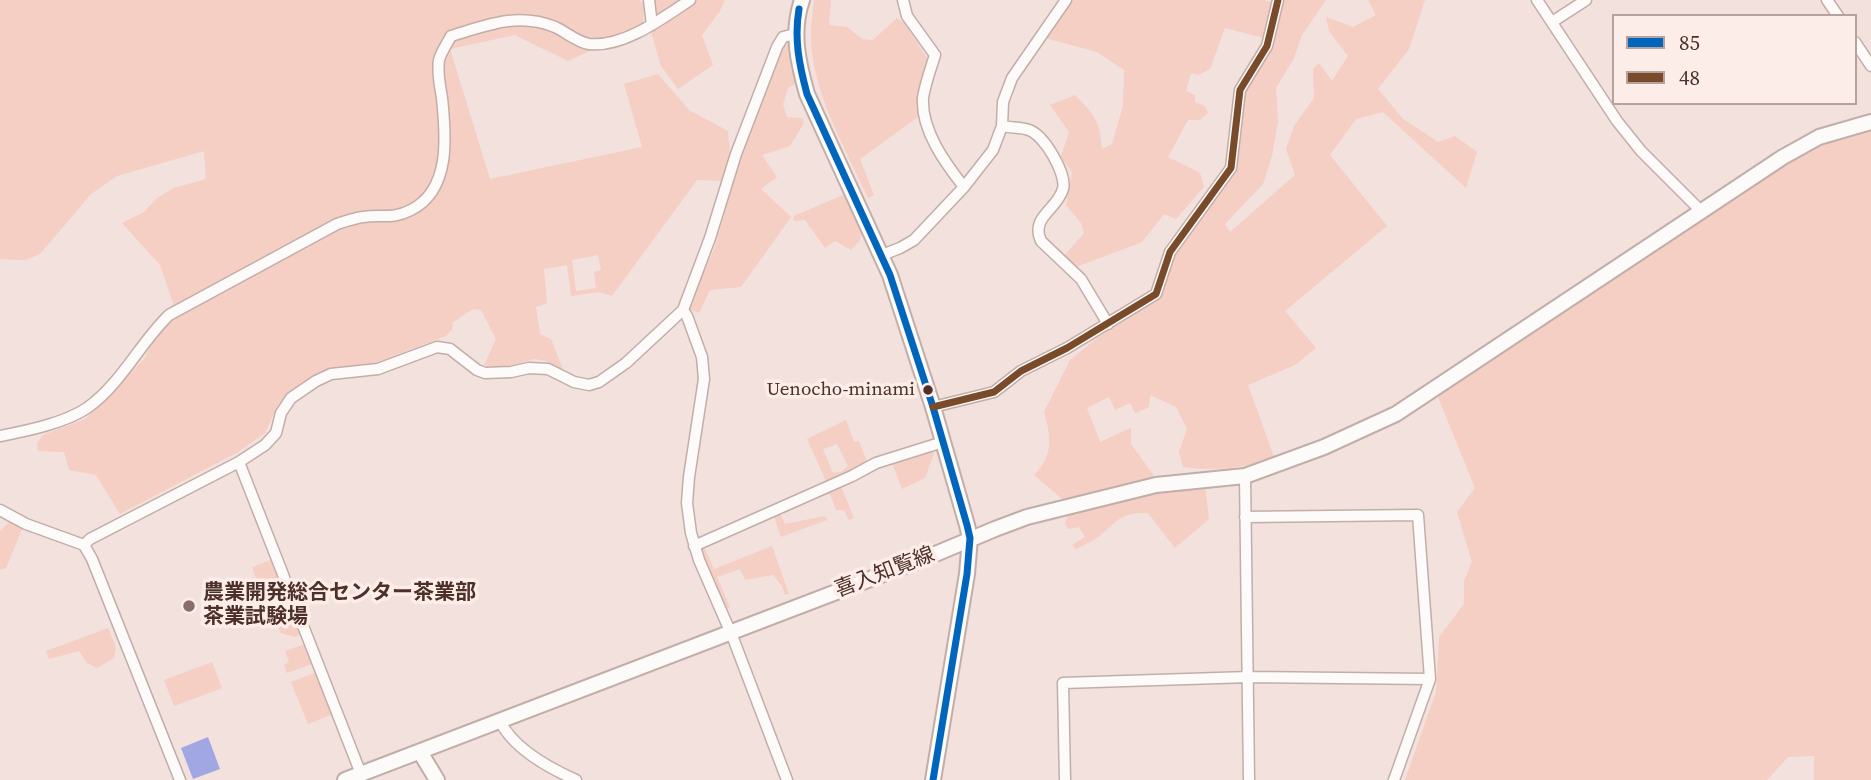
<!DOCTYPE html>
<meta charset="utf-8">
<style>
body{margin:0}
#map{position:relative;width:1871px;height:780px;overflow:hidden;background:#f2e1dc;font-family:"Source Serif 4",serif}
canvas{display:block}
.legend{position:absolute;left:1612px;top:14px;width:245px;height:91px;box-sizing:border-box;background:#fcede9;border:2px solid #b6a19c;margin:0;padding:9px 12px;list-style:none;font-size:21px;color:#4d3029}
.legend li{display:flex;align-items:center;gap:14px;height:35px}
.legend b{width:35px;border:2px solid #b6a19c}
</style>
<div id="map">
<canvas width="1871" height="780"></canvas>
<ul class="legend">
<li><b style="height:9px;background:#0065bd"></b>85</li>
<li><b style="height:9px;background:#7a4b2a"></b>48</li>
</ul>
</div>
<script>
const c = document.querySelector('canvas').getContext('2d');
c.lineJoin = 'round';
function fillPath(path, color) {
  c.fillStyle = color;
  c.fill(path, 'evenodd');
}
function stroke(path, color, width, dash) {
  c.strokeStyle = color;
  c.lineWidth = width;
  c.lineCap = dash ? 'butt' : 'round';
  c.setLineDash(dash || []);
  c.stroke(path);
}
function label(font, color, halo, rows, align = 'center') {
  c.font = font + ' "Source Serif 4","Noto Sans JP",serif';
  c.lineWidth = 7;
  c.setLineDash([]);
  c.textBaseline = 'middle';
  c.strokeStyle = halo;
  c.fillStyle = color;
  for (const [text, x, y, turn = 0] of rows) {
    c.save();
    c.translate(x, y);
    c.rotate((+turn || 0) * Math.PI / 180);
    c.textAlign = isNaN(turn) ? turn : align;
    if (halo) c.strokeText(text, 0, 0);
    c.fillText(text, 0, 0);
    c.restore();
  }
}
const green = new Path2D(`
 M 0,0 L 638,0 L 644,3 L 643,26 L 568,61 L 515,35 L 450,49 L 490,179 L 642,147 L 624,84 L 658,74 L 689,110 L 728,131 L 730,156 L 721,181 L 697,180 L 612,296 L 599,292 L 571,296 L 567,265 L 544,269 L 547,303 L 536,307 L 540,334 L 551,339 L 564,372 L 546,361 L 534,359 L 502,368 L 484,365 L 496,339 L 481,310 L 473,309 L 452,323 L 453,328 L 446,336 L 370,365 L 335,367 L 299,386 L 279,403 L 265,433 L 238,452 L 120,514 L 96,475 L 69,470 L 64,452 L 38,451 L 37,443 L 43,435 L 85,419 L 144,359 L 173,303 L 160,265 L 122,223 L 144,212 L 157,198 L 174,188 L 206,179 L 204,151 L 117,176 L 91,194 L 40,254 L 25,260 L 0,259 ZM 598,255 L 601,270 L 594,272 L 596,288 L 576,291 L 572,260 Z
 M 654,0 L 725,0 L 720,11 L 702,35 L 713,65 L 678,89 L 661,66 L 651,32 L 658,26 Z
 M 814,0 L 831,0 L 829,25 L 847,27 L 862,39 L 873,40 L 897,18 L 905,24 L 929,61 L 919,86 L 918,117 L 860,159 L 874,195 L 868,198 C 846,149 810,89 811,33 C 811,22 813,11 814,0 Z
 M 1071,0 L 1264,0 L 1274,3 L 1264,38 L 1225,28 L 1210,69 L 1198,75 L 1191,73 L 1186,91 L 1195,95 L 1195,102 L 1205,106 L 1208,113 L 1200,120 L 1188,120 L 1168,157 L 1200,173 L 1204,187 L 1176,219 L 1164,214 L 1142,242 L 1076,267 L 1065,255 L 1084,233 L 1081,223 L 1066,205 L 1072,172 L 1061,157 L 1069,132 L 1050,105 L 1075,95 C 1094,114 1100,121 1102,149 L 1112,144 L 1123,106 L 1124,70 L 1097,52 L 1045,38 Z
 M 1282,0 L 1326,0 L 1302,35 L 1294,58 L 1276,88 L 1278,122 L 1272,156 L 1263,184 L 1225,224 L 1230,232 L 1295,175 L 1286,149 L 1294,126 L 1314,98 L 1313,69 L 1319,63 L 1332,81 L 1348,56 L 1329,31 L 1326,17 L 1353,27 L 1376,15 L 1368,0 L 1425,0 L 1409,49 L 1378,89 L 1403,119 L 1438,142 L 1455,136 L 1477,152 L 1466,188 L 1383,112 L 1356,119 L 1330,155 L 1387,226 L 1285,311 L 1316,348 L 1295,365 L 1248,385 L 1274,457 C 1243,469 1216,471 1183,467 L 1179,452 L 1187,429 L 1176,407 L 1150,395 L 1149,407 L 1135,413 L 1130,403 L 1115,410 L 1109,397 L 1087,408 L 1100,442 L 1131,428 L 1131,444 L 1154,476 L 1067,503 L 1034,475 C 1054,456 1051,436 1044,412 L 1070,360 L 1112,326 L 1158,298 L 1175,254 L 1223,189 L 1237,165 L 1244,92 Z
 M 784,45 L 790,46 L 795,84 L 788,88 L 783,104 L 787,117 L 802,118 L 804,123 L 790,146 L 762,155 L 777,177 L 761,189 L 791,217 L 741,287 L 710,290 L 699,313 L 687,308 L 715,247 L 740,159 Z
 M 1871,129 L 1871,780 L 1814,780 L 1814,756 L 1788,757 L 1767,780 L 1405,780 L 1436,692 L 1439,637 L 1464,604 L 1464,581 L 1472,562 L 1457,512 L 1475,488 L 1438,397 L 1758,179 L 1817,144 Z
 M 843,195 L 861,231 L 860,240 L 851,250 L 835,241 L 825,248 L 805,220 L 793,221 L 794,216 Z
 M 846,420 L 854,442 L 859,441 L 868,464 L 838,479 L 854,518 L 849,520 L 844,510 L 836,510 L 830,494 L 806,501 L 827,483 L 807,439 ZM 837,444 L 848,466 L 841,472 L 833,473 L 823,449 Z
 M 932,450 L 934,453 L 925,478 L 902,489 L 892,463 Z
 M 1205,485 L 1209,519 L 1175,548 L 1148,513 C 1119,512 1117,522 1097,538 C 1091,542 1083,545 1076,549 L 1072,545 L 1085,537 L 1079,527 L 1068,529 L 1065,523 L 1069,514 L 1159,489 Z
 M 780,514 L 785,524 L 825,516 L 827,520 L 781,537 L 774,517 Z
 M 9,522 L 23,527 L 6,568 L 0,570 L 0,531 Z
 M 772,546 L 789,594 L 785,595 L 782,586 L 773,575 L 745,580 L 740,569 L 717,577 L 730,607 L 726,609 L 701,549 L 704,547 L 714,569 Z
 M 271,560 L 274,561 L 286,593 L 281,595 L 272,588 L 260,590 L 252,567 Z
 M 291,606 L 302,634 L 295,637 L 281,633 L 276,622 L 280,612 Z
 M 108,628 L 116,647 L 114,658 L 97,668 L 87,663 L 79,651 L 49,659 L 46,651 Z
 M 302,645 C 308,648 314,657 312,664 L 287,673 L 284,665 L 289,662 L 285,651 Z
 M 212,662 L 222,688 L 174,706 L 164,680 Z
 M 317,672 L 333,714 L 308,724 L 291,682 Z`);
const water = new Path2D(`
 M 208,737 L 220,769 L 193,779 L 181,748 Z`);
const street = new Path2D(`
 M 649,0 L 652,25
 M 903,0 L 907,16 L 935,55 C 931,68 925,84 923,98 C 921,130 945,163 964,187
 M 1537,0 L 1617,121 L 1641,151 L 1701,211
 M 1827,0 L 1838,16
 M 1552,22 L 1586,0
 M 1855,42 L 1871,66
 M 1002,126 C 1011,128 1022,127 1029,130 C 1044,135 1067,174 1063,189 C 1057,210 1030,217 1041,241 L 1081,279 L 1108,324
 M 882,255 L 900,248 L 914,240 L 964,187 L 993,150 L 1002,126 L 1003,102 L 1012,78 L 1066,0
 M 683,310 L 687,316 L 702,357 L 704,379 L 689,477 L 687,503 L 691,533 L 699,560 L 733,638 L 787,780
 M 933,407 L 994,392 L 1021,371 L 1067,348 L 1156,294 L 1170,252 L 1231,168 L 1240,90 L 1267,46 L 1278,0
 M 0,436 C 26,431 65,423 87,408 C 121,384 140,343 169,315 L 337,224 C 346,221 355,218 363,217 C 382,214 391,220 411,210 C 451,190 446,136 442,98 C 440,86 437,73 439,60 C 441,52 447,44 451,36 C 487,25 518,12 555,27 C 566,32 577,42 589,44 C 623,48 663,18 690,0
 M 239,462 L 361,774
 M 1245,476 L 1249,780
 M 0,510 L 26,524 L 84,545 L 92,559 L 180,780
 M 1245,517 L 1418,515 L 1430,679 L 1394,780
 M 84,545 L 90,539 L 239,462 L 265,445 L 276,433 L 281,413 L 291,398 L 316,381 L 331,374 L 378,369 L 437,347 L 450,349 L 477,370 L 485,373 L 511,372 L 529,368 L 548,369 L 574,382 L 589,385 L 599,382 L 626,363 L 683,310 L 710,238 L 736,154 L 777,47 L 783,37 L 795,34
 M 694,546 L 852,476 L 876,463 L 943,442
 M 500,721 C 513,748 549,768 576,780
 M 1065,780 L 1063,683 L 1249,677 L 1430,679`);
const secondary = new Path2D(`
 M 802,0 C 791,32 798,62 807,94 L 890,275 L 933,407 L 967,525 L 970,538 L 967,574 L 933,780
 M 420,752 L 437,780
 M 345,780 L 933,555 L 995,529 L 1027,517 L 1156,485 L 1245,476 L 1324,447 L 1396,414 L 1783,157 L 1819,137 L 1871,122`);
const bus1 = new Path2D(`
 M 799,9 C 794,39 799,64 807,94 L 890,275 L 933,407 L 967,525 L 970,538 L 967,574 L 933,780`);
const bus2 = new Path2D(`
 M 933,407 L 994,392 L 1021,371 L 1067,348 L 1156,294 L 1170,252 L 1231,168 L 1240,90 L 1267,46 L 1278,0`);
const markers = [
 [928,390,6,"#4d3029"],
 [189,606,7,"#876e68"]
];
const busNames = [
 ["Uenocho-minami",915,390]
];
const streetNames = [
 ["喜入知覧線",885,573,-21]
];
const poiNames = [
 ["農業開発総合センター茶業部",203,594],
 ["茶業試験場",203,618]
];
fillPath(green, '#f5cec4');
fillPath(water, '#a0a7e2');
stroke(street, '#c2aea8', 13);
stroke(secondary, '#c2aea8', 18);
stroke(street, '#fdfafa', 10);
stroke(secondary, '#fdfafa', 14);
stroke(bus1, '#0065bd', 7);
stroke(bus2, '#7a4b2a', 7);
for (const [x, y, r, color] of markers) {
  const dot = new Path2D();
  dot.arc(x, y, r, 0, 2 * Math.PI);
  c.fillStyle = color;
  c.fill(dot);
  stroke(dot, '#fcede9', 2.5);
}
label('19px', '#4d3029', '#fcede9', busNames, 'right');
label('21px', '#4d3029', '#fcede9', streetNames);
label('bold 21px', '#4d3029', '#fcede9', poiNames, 'left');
</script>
